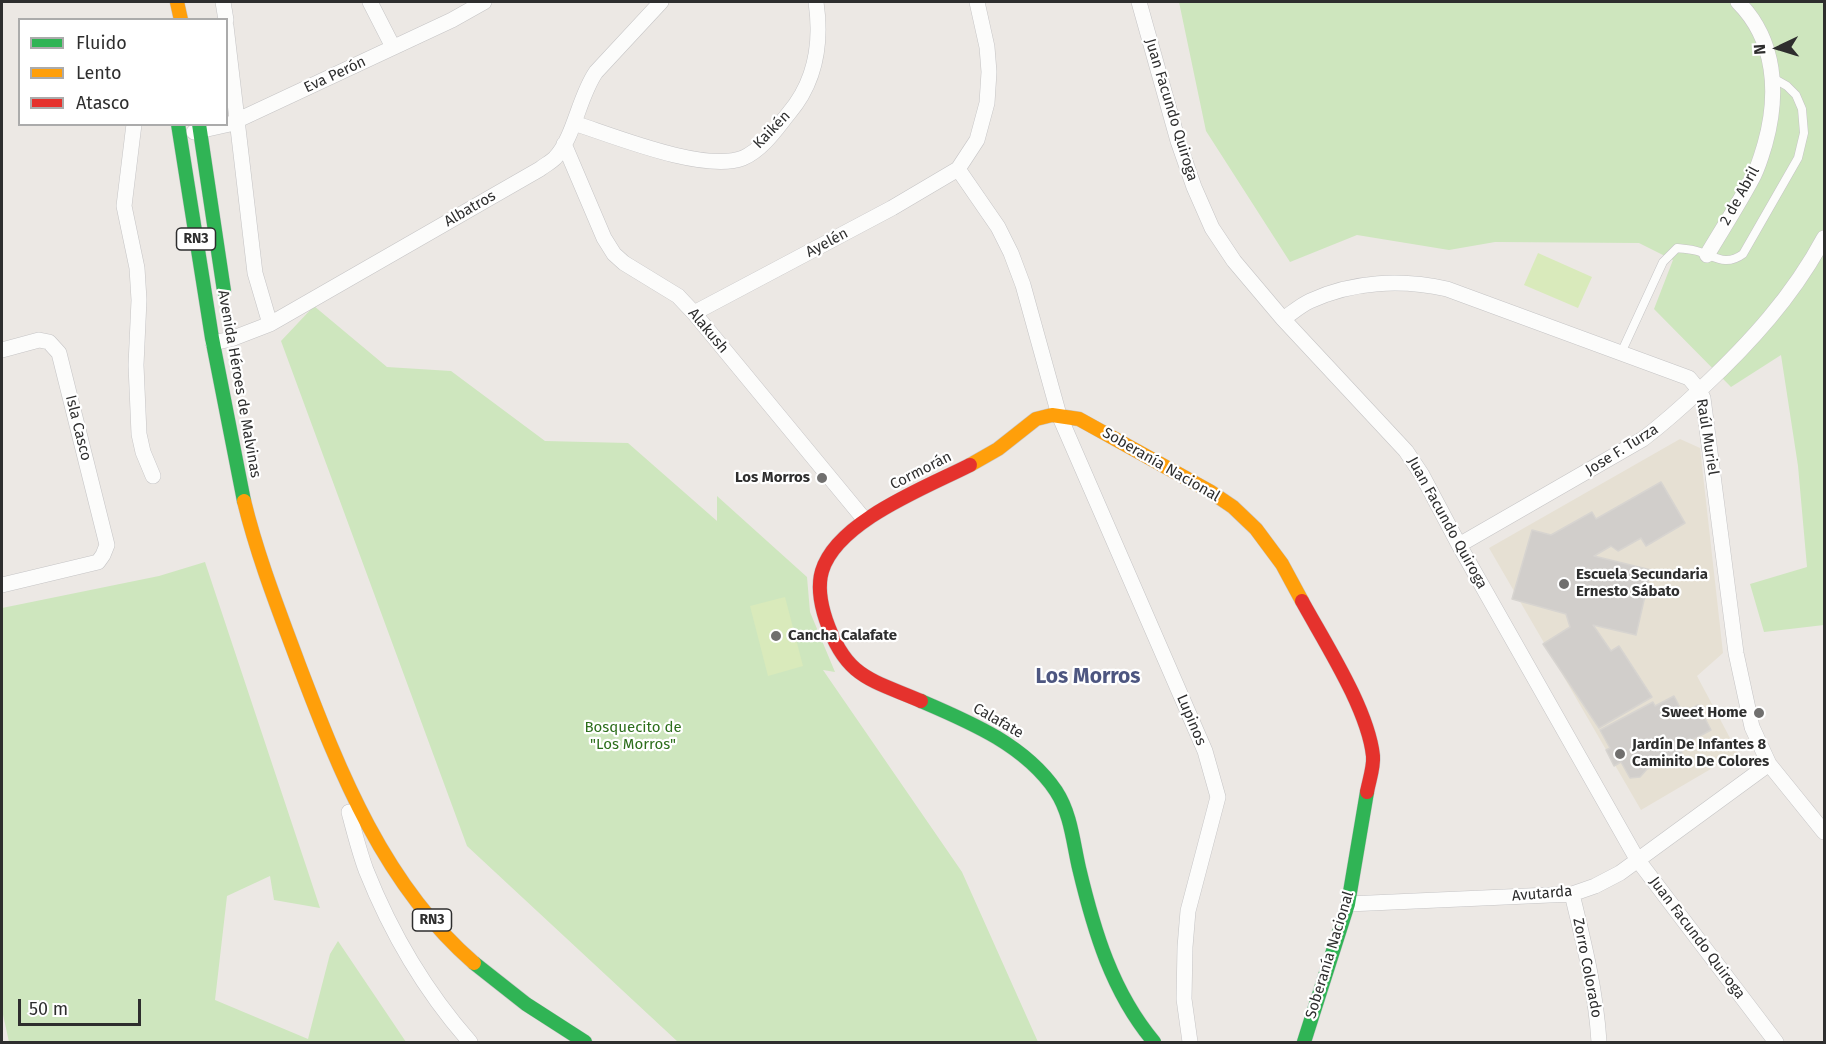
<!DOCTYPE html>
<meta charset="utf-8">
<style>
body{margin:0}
#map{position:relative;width:1826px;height:1044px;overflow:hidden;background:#ece8e4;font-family:"Fira Sans",sans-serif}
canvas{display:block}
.frame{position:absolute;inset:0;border:3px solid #2e2e2e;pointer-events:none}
.legend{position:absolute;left:18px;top:18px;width:210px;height:108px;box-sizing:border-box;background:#fff;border:2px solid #ababab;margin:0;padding:8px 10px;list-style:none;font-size:18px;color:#2e2e2e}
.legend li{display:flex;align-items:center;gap:12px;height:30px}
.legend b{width:30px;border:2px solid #ababab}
.north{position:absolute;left:1748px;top:18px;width:60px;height:60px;-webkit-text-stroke:4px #fff;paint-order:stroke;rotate:266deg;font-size:16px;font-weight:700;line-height:24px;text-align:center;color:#2e2e2e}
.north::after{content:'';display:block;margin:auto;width:21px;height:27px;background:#2e2e2e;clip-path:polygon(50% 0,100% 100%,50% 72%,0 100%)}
.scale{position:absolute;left:18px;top:999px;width:123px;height:27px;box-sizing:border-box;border:3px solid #2e2e2e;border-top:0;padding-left:8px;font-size:18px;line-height:21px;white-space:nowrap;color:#2e2e2e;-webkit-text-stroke:4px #fff;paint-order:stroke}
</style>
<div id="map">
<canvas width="1826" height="1044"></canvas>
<div class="frame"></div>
<ul class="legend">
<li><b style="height:8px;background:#30b455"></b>Fluido</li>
<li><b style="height:8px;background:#ff9f0a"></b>Lento</li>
<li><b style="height:8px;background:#e5322d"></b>Atasco</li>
</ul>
<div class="north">N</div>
<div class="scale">50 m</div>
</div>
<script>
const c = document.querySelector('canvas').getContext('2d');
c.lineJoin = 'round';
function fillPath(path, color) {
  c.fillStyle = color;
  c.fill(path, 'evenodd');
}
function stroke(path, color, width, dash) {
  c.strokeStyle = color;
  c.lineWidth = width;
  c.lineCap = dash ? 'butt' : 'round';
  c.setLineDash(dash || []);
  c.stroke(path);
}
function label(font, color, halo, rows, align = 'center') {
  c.font = font + ' "Fira Sans",sans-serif';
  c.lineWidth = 4.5;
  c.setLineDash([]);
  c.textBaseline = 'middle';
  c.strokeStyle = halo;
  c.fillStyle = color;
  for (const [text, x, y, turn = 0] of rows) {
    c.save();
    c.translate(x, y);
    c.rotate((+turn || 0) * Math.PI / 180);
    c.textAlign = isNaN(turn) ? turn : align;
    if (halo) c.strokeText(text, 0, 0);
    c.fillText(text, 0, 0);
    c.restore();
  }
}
const education = new Path2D(`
 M 1680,439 L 1700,448 L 1723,653 L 1697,676 L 1738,753 L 1641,810 L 1489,548 Z`);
const green = new Path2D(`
 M 1179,2 L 1824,2 L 1824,625 L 1764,632 L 1750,584 L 1807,567 L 1798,466 L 1781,355 L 1731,387 L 1654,309 L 1673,260 L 1639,243 L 1495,242 L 1449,250 L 1357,235 L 1290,262 L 1206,131 Z
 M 314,306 L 387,367 L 451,371 L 545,441 L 628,443 L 717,521 L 717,496 L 807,577 L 810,612 L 835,672 L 823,670 L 962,872 L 1038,1042 L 678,1042 L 467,846 L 281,341 Z
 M 205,562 L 320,908 L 274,900 L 270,876 L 227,896 L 215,1000 L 308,1039 L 330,954 L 338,941 L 406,1042 L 9,1042 L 2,1010 L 2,608 L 159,576 Z`);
const pitch = new Path2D(`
 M 1538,253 L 1592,277 L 1578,308 L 1524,285 Z
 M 785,597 L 803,666 L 768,676 L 750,606 Z`);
const building = new Path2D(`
 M 1661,482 L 1685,523 L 1646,546 L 1641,538 L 1618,551 L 1611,546 L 1594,556 L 1651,570 L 1636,635 L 1593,625 L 1611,651 L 1619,646 L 1652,697 L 1599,728 L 1543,644 L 1570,627 L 1566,614 L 1512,599 L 1532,530 L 1551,535 L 1592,512 L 1596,519 Z
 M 1674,696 L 1683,713 L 1698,705 L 1711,730 L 1679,747 L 1682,753 L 1672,759 L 1670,765 L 1662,767 L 1660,764 L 1647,769 L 1640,777 L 1630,778 L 1621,762 L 1614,766 L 1606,750 L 1610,748 L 1600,730 L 1653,702 L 1655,706 Z`);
const lane = new Path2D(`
 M 1621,353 L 1663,262 L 1677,248 C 1683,249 1690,249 1697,251 C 1715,256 1725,267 1743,254 L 1798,158 L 1804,133 L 1802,109 L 1796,95 L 1787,86 L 1773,78`);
const street = new Path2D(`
 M 223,2 L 226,20
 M 370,2 L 393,47
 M 977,2 L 987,47 L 989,72 L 987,103 L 977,140 L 958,169 L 998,227 L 1011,253 L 1023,285 L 1059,415 L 1205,751 L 1218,797 L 1188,911 L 1185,947 L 1184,999 L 1190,1042
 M 1139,2 L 1178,141 L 1194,187 L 1212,228 L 1234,261 L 1283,319 L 1406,451 L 1422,475 L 1459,545 L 1637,859 L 1776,1042
 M 226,26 L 255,273 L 270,324
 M 574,123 C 614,136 705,173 743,158 C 763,149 776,129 789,113 C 816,81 822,43 816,2
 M 134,124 L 124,206 L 137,268 L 139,300 L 136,365 L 139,434 L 143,452 L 153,476
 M 194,132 L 230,124 L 238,120 L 452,20 L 484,2
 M 564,144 L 604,238 L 614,254 L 624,263 L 678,296 L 694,313 L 864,519
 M 1707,255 C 1723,228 1740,202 1754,175 C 1759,165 1762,154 1765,144 C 1779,94 1776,40 1738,2
 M 694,313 L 892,208 L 958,169
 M 1283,319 C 1292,313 1301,305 1310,301 C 1353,281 1402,279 1447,289 L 1689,378 L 1699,390 L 1703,398 L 1736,653 L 1752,727 L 1769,764 L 1824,832
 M 213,343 L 231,339 L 270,324 L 540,169 C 545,165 551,162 555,158 C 574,138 579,96 596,72 L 661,2
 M 2,350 L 39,340 L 49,342 L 59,353 L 107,545 L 103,555 L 98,562 L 2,585
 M 1459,545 L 1643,439 C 1664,423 1683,406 1702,388 C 1750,343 1793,296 1824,238
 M 349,812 C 354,831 359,851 366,870 C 391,933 425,991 470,1042
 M 1572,894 C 1584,943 1596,992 1599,1042
 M 1348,904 L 1572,894 L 1595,886 L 1620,873 L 1769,764`);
const fast = new Path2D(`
 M 178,124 L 212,338 L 244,501
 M 199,124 L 224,291
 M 921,701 C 970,722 1025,745 1056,791 C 1071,814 1073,842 1079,868 C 1094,931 1112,992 1154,1042
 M 474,963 L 526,1004 L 585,1042
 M 1304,1042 L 1348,904 L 1367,792`);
const slow = new Path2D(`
 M 177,2 L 181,20
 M 970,465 L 998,449 L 1036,419 L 1052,415 L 1079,419 L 1211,492 L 1233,507 L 1256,529 L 1282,564 L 1302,601
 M 244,501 C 258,558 279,611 299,665 C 340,773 384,885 474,963`);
const jam = new Path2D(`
 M 1302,601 C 1325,643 1368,709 1373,756 C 1374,767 1369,781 1367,792
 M 921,701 C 870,679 846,678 826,620 C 821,605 817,588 822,571 C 837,521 927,487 970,465`);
const markers = [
 [822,478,6,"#706f6e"],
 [1564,584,6,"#706f6e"],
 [776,636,6,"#706f6e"],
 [1759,713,6,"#706f6e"],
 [1620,754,6,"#706f6e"]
];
const shields = [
 [196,239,39],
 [432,920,39]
];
const shieldNames = [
 ["RN3",196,239],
 ["RN3",432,920]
];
const streetNames = [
 ["Eva Perón",335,75,-25],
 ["Juan Facundo Quiroga",1171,110,73],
 ["Kaikén",772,130,-46],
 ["2 de Abril",1740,196,-61],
 ["Albatros",470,209,-30],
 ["Ayelén",827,243,-28],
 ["Alakush",708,331,50],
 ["Avenida Héroes de Malvinas",239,384,80],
 ["Isla Casco",78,428,76],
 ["Raúl Muriel",1707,437,81],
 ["Jose F. Turza",1622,450,-32],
 ["Soberanía Nacional",1161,465,30],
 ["Cormorán",921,471,-27],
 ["Juan Facundo Quiroga",1447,523,61],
 ["Lupinos",1191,720,67],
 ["Calafate",998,721,30],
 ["Avutarda",1542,894,-5],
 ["Juan Facundo Quiroga",1697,938,53],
 ["Soberanía Nacional",1330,955,-73],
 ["Zorro Colorado",1587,968,79]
];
const poiNames = [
 ["Los Morros",810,478,"right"],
 ["Escuela Secundaria",1576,575],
 ["Ernesto Sábato",1576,592],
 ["Cancha Calafate",788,636],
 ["Sweet Home",1747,713,"right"],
 ["Jardín De Infantes 8",1632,745],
 ["Caminito De Colores",1632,762]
];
const parkNames = [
 ["Bosquecito de",633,728],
 ["\"Los Morros\"",633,745]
];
const districtNames = [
 ["Los Morros",1088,677]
];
fillPath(education, '#e6e0d3');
fillPath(green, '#cee6be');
fillPath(pitch, '#d9eabb');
fillPath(building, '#d1cecb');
stroke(building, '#d7d4d0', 1.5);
stroke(lane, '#c5c4c5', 9);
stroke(street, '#c5c4c5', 16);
stroke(fast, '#c5c4c5', 15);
stroke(slow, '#c5c4c5', 15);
stroke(jam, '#c5c4c5', 15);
stroke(lane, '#fcfcfb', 8);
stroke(street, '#fcfcfb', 15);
stroke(fast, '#30b455', 14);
stroke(slow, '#ff9f0a', 14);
stroke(jam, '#e5322d', 14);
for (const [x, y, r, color] of markers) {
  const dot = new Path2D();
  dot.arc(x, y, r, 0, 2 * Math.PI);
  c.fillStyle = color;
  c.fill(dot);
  stroke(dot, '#fff', 2);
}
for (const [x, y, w] of shields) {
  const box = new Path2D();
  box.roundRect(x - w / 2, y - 11, w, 22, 4.5);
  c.fillStyle = '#fff';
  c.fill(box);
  stroke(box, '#2e2e2e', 1.5);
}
label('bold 14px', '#2e2e2e', null, shieldNames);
label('15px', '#2e2e2e', '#fff', streetNames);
label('bold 15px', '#2e2e2e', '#fff', poiNames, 'left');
label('15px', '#2c6e1b', '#fff', parkNames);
label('bold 21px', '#4d5680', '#fff', districtNames);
</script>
